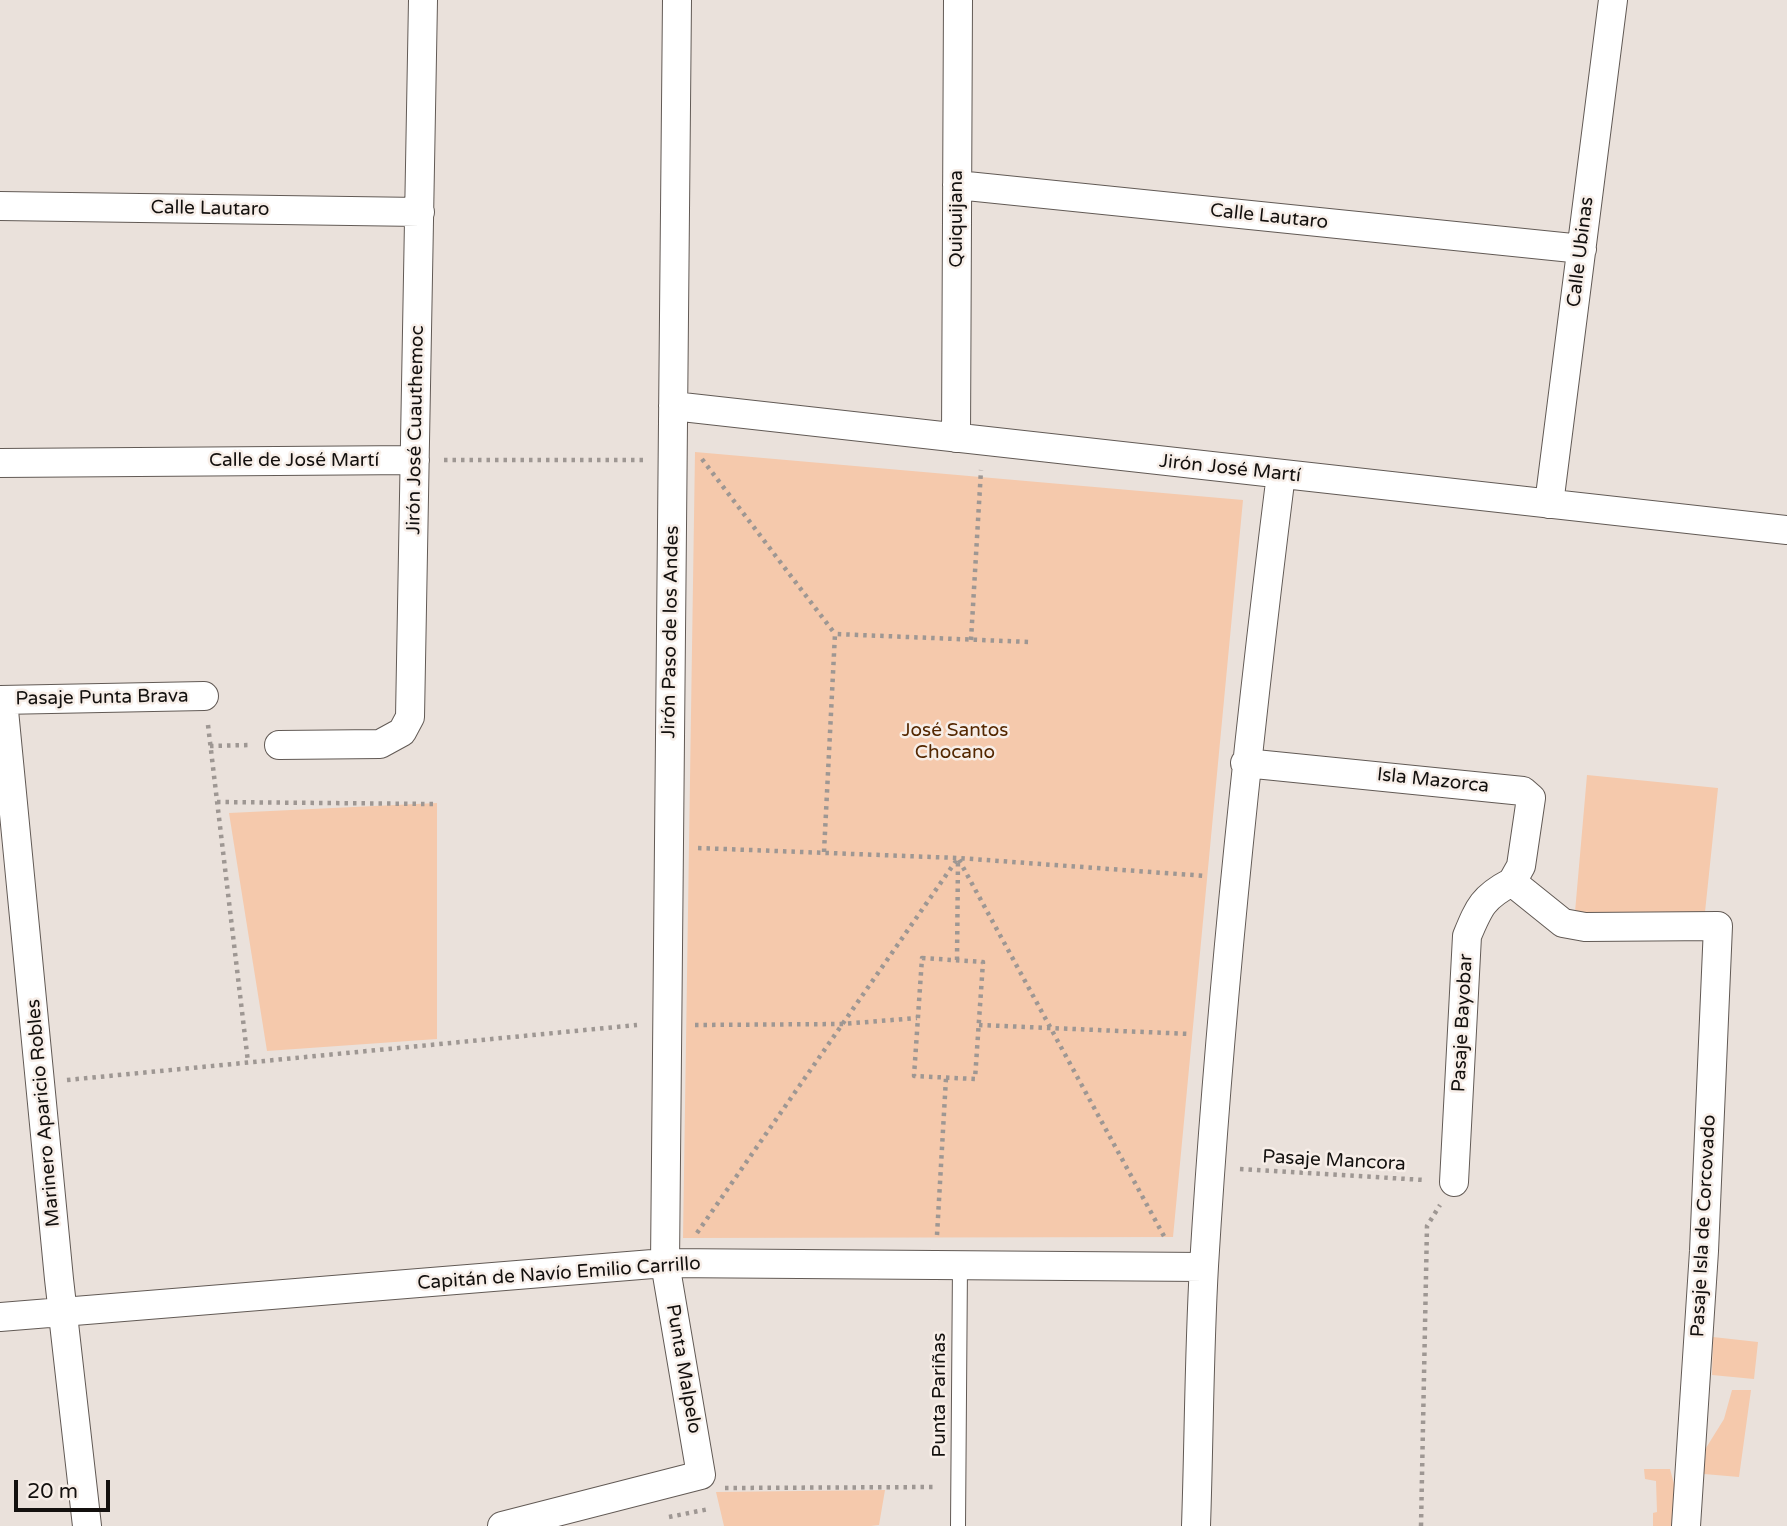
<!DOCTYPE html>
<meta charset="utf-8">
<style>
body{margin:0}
#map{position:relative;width:1787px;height:1526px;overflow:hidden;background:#eae1db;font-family:"Varela Round",sans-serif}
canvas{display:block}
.scale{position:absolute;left:14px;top:1480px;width:96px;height:32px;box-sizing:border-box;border:4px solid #13100e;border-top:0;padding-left:9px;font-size:21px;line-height:24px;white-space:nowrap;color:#13100e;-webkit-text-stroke:5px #f7eee8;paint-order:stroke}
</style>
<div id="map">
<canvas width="1787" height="1526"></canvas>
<div class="scale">20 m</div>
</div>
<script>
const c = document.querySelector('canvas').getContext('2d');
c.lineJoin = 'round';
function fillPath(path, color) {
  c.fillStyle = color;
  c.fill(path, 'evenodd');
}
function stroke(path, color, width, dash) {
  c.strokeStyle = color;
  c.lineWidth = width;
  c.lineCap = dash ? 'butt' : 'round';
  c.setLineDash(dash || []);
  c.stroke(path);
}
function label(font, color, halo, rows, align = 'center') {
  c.font = font + ' "Varela Round",sans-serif';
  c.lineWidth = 5;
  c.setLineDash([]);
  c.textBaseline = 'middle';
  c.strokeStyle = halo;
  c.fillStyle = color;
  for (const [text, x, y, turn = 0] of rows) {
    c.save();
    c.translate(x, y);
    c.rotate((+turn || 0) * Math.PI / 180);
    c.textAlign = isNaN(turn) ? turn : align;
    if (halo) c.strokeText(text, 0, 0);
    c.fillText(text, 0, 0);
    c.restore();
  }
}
const green = new Path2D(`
 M 695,452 L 1243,500 L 1173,1237 L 683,1238 Z
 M 1587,775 L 1718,788 L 1705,912 L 1575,912 Z
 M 437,803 L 437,1039 L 267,1051 L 229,813 Z
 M 1713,1337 L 1758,1342 L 1754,1379 L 1712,1375 Z
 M 1732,1390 L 1751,1390 L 1739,1477 L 1704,1474 L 1706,1448 L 1724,1419 Z
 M 1644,1469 L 1670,1469 L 1674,1484 L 1674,1526 L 1653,1526 L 1653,1513 L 1657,1512 L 1656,1481 L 1645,1479 Z
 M 885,1490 L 879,1525 L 871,1526 L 724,1526 L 716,1492 Z`);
const path = new Path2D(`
 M 702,459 L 835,634
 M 444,460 L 645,460
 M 971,640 L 981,470
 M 208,725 L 248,1062
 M 210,746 L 250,745
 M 217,802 L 434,804
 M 698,848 L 958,858 L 1206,876
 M 824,852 L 835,634 L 1029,642
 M 922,958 L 983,962 L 975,1079 L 914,1076 Z
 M 957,960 L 958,860
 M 695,1025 L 842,1024 L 917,1018
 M 979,1025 L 1191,1034
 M 67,1080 L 637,1025
 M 1240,1169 L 1424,1180
 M 697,1233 L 958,858 L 1165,1238
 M 937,1235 L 946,1078
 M 725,1488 L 937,1487
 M 669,1517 L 709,1509
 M 1421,1526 L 1427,1226 L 1440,1205`);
const lane = new Path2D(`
 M 958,1526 L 960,1264`);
const street = new Path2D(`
 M 957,185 L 1582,249
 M 0,206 L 420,212
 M 673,406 L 1787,530
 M 956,438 L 958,0
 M 0,463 L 415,460
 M 1549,504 L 1613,0
 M 0,700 L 204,696
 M 3,700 L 59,1279 L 87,1526
 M 279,745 L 380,744 L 402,732 L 410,717 L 423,0
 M 1245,763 L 1523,791 L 1531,798 L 1521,866 L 1512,882
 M 1512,882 L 1563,923 L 1585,927 L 1718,926 L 1704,1251 L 1686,1526
 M 1454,1182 L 1467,936 C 1479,907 1483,897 1512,882
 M 0,1317 L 665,1263 L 1204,1267
 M 502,1526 L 701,1475 L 665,1263 L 677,0
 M 1196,1526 C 1199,1440 1199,1353 1204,1266 C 1220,1001 1248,737 1281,474`);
const streetNames = [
 ["Calle Lautaro",210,209,1],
 ["Calle Lautaro",1269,217,6],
 ["Quiquijana",957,219,-90],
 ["Calle Ubinas",1581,252,-83],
 ["Jirón José Cuauthemoc",416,430,-89],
 ["Calle de José Martí",294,461],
 ["Jirón José Martí",1230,469,6],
 ["Jirón Paso de los Andes",671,632,-89],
 ["Pasaje Punta Brava",102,698,-1],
 ["Isla Mazorca",1433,781,6],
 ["Pasaje Bayobar",1463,1023,-87],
 ["Marinero Aparicio Robles",44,1113,-95],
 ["Pasaje Mancora",1334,1161,3],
 ["Pasaje Isla de Corcovado",1704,1226,-87],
 ["Capitán de Navío Emilio Carrillo",559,1274,-4],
 ["Punta Malpelo",683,1369,80],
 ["Punta Pariñas",940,1395,-90]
];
const parkNames = [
 ["José Santos",955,731],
 ["Chocano",955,753]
];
fillPath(green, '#f5c9ac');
stroke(lane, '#625a55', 16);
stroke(street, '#625a55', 30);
stroke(path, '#9e9793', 4.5, [3.5, 5]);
stroke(lane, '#fff', 14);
stroke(street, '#fff', 28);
label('19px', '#13100e', '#f7eee8', streetNames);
label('19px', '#542700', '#f7eee8', parkNames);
</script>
